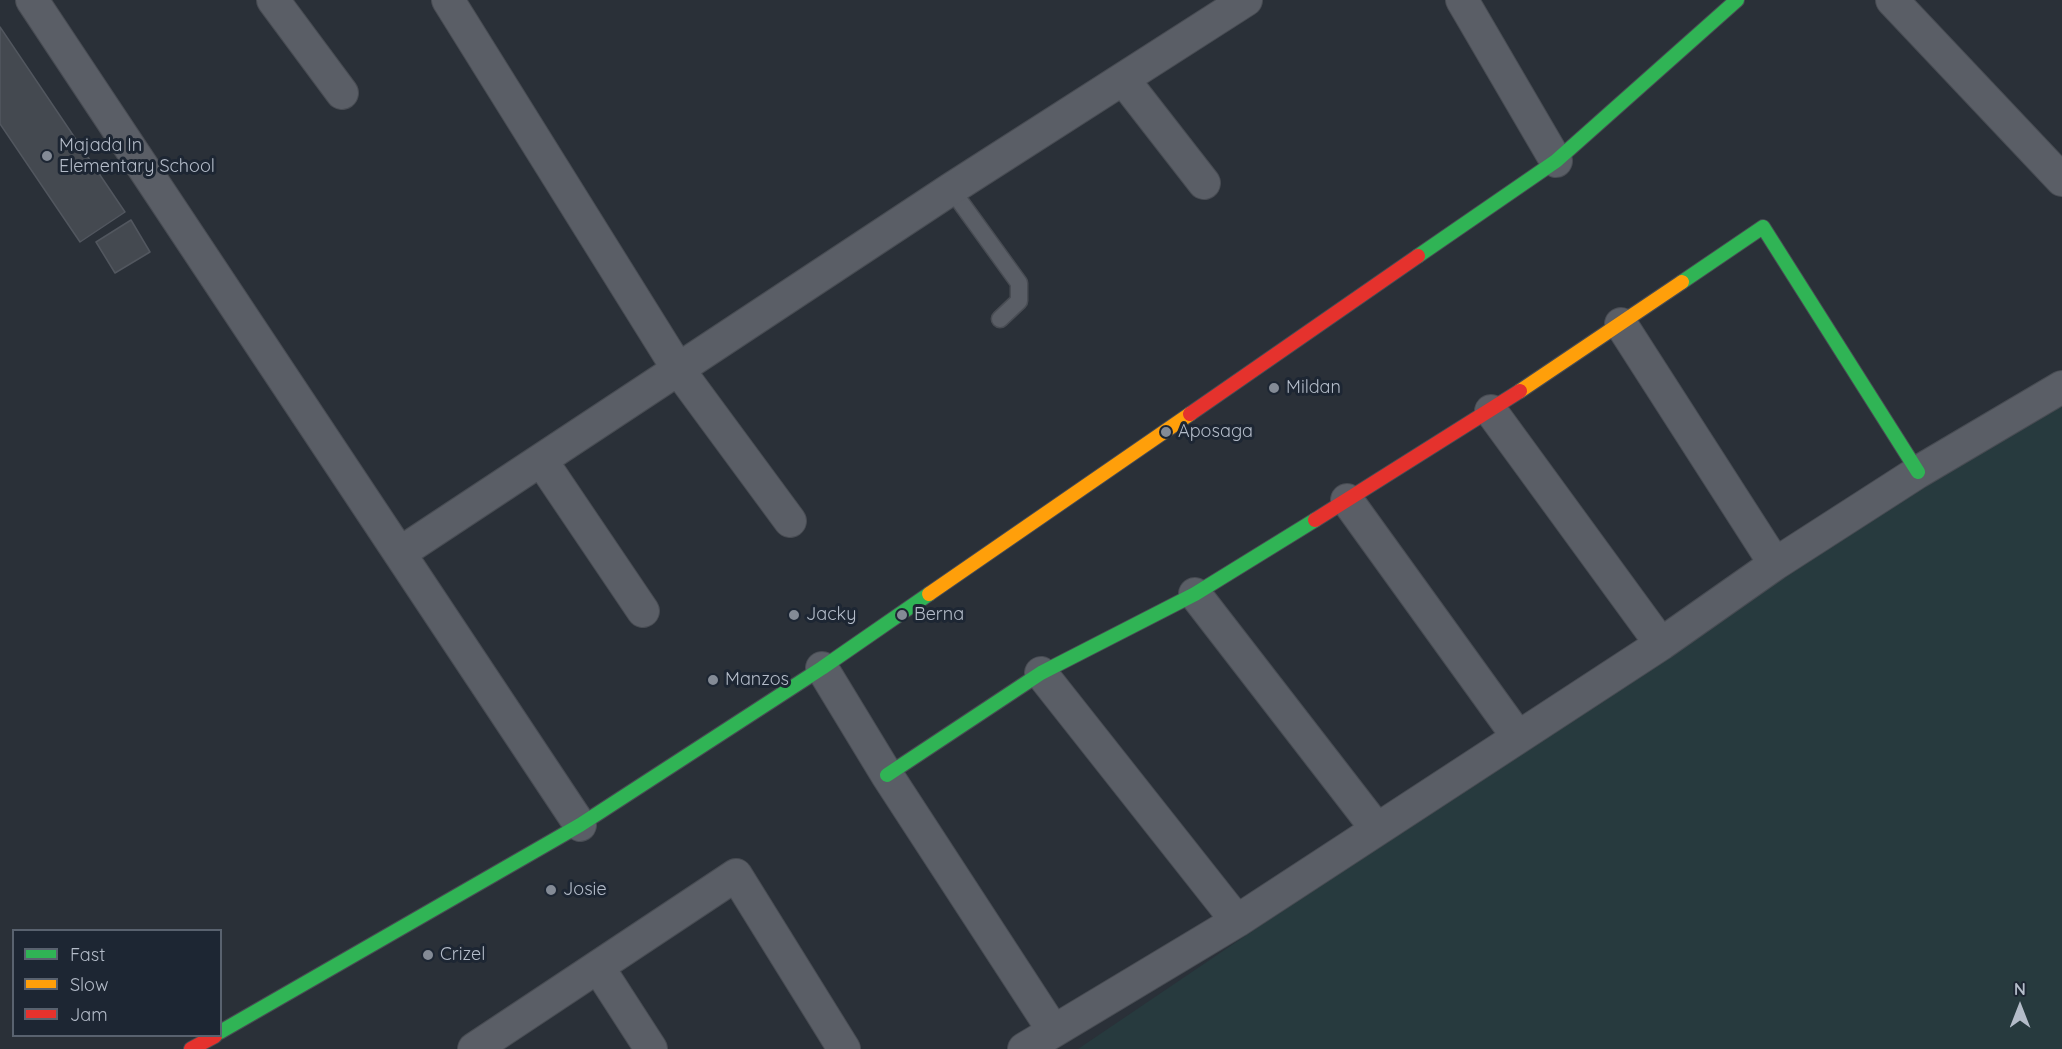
<!DOCTYPE html>
<style>
body{margin:0}
#map{position:relative;width:2062px;height:1049px;overflow:hidden;background:#2a3038;font-family:Quicksand,sans-serif}
canvas{display:block}
.legend{position:absolute;left:12px;top:929px;width:210px;height:108px;box-sizing:border-box;background:#1d2633;border:2px solid #59626f;margin:0;padding:8px 10px;list-style:none;font-size:18px;color:#b4bcc9}
.legend li{display:flex;align-items:center;gap:12px;height:30px}
.legend b{width:30px;border:2px solid #59626f}
.north{position:absolute;left:1990px;top:977px;width:60px;height:60px;-webkit-text-stroke:4px #1d2633;paint-order:stroke;rotate:0deg;font-size:16px;font-weight:700;line-height:24px;text-align:center;color:#b4bcc9}
.north::after{content:'';display:block;margin:auto;width:21px;height:27px;background:#b4bcc9;clip-path:polygon(50% 0,100% 100%,50% 72%,0 100%)}
</style>
<div id="map">
<canvas width="2062" height="1049"></canvas>
<ul class="legend">
<li><b style="height:8px;background:#30b455"></b>Fast</li>
<li><b style="height:8px;background:#ff9f0a"></b>Slow</li>
<li><b style="height:8px;background:#e5322d"></b>Jam</li>
</ul>
<div class="north">N</div>
</div>
<script>
const c = document.querySelector('canvas').getContext('2d');
c.lineJoin = 'round';
function fillPath(path, color) {
  c.fillStyle = color;
  c.fill(path, 'evenodd');
}
function stroke(path, color, width, dash) {
  c.strokeStyle = color;
  c.lineWidth = width;
  c.lineCap = dash ? 'butt' : 'round';
  c.setLineDash(dash || []);
  c.stroke(path);
}
function label(font, color, halo, rows, align = 'center') {
  c.font = font + ' Quicksand,sans-serif';
  c.lineWidth = 6;
  c.setLineDash([]);
  c.textBaseline = 'middle';
  c.strokeStyle = halo;
  c.fillStyle = color;
  for (const [text, x, y, turn = 0] of rows) {
    c.save();
    c.translate(x, y);
    c.rotate((+turn || 0) * Math.PI / 180);
    c.textAlign = isNaN(turn) ? turn : align;
    if (halo) c.strokeText(text, 0, 0);
    c.fillText(text, 0, 0);
    c.restore();
  }
}
const green = new Path2D(`
 M 2062,384 L 2062,1049 L 1078,1049 Z`);
const building = new Path2D(`
 M 0,27 L 125,212 L 80,242 L 0,124 Z
 M 131,220 L 150,252 L 115,273 L 96,242 Z`);
const lane = new Path2D(`
 M 951,189 L 1019,283 L 1019,301 L 1000,319`);
const street = new Path2D(`
 M 32,0 L 580,825
 M 273,0 L 342,93
 M 448,0 L 678,369 L 790,521
 M 1462,0 L 1556,161
 M 1892,0 L 2062,180
 M 1123,79 L 1204,183
 M 1621,324 L 1775,564
 M 1491,411 L 1661,644
 M 541,460 L 643,611
 M 1347,500 L 1518,737
 M 400,553 L 951,189 L 1246,0
 M 1195,594 L 1376,828
 M 822,668 L 887,775 L 1053,1030
 M 1041,673 L 1237,921
 M 598,967 L 651,1049
 M 474,1049 L 736,875 L 844,1049
 M 1024,1049 L 1237,921 L 1661,644 L 1775,564 L 1918,472 L 2062,387`);
const fast = new Path2D(`
 M 1418,256 L 1556,161 L 1737,0
 M 1682,282 L 1763,227 L 1918,472
 M 887,775 L 1041,673 L 1195,594 L 1315,520
 M 220,1032 L 580,825 L 822,668 L 929,594`);
const slow = new Path2D(`
 M 1520,391 L 1682,282
 M 929,594 L 1190,414`);
const jam = new Path2D(`
 M 1190,414 L 1418,256
 M 1315,520 L 1520,391
 M 191,1049 L 215,1036`);
const markers = [
 [47,156,6,"#848b96"],
 [1274,388,6,"#848b96"],
 [1166,432,6,"#848b96"],
 [794,615,6,"#848b96"],
 [902,615,6,"#848b96"],
 [713,680,6,"#848b96"],
 [551,890,6,"#848b96"],
 [428,955,6,"#848b96"]
];
const poiNames = [
 ["Majada In",59,146],
 ["Elementary School",59,167],
 ["Mildan",1286,388],
 ["Aposaga",1178,432],
 ["Jacky",806,615],
 ["Berna",914,615],
 ["Manzos",725,680],
 ["Josie",563,890],
 ["Crizel",440,955]
];
fillPath(green, '#273a3e');
fillPath(building, '#444950');
stroke(building, '#52575f', 1.5);
stroke(lane, '#484c53', 19);
stroke(street, '#484c53', 34);
stroke(fast, '#484c53', 16);
stroke(slow, '#484c53', 16);
stroke(jam, '#484c53', 16);
stroke(lane, '#5a5e66', 16);
stroke(street, '#5a5e66', 32);
stroke(fast, '#30b455', 14);
stroke(slow, '#ff9f0a', 14);
stroke(jam, '#e5322d', 14);
for (const [x, y, r, color] of markers) {
  const dot = new Path2D();
  dot.arc(x, y, r, 0, 2 * Math.PI);
  c.fillStyle = color;
  c.fill(dot);
  stroke(dot, '#1d2633', 2);
}
label('18px', '#b4bcc9', '#1d2633', poiNames, 'left');
</script>
